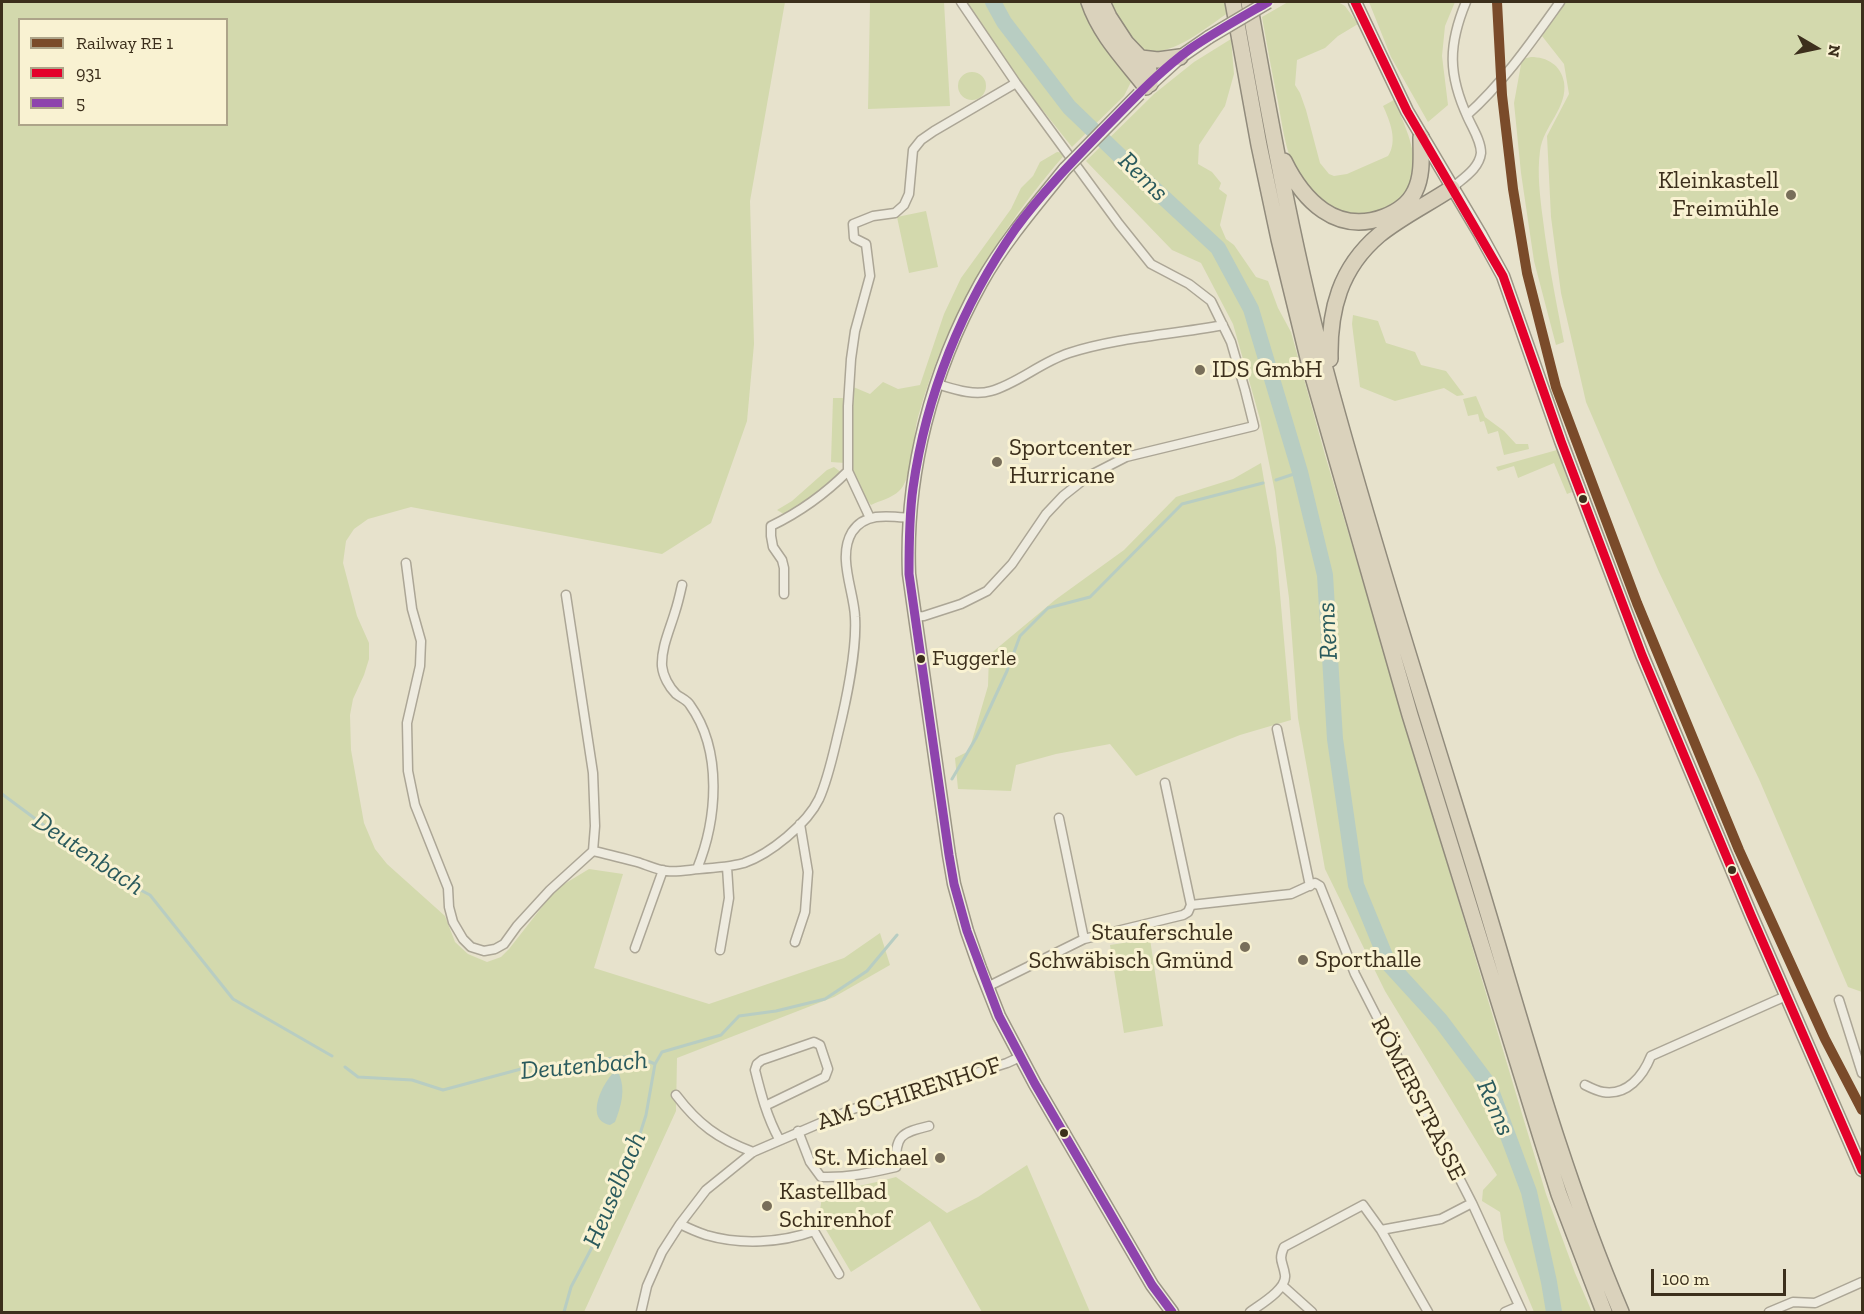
<!DOCTYPE html>
<meta charset="utf-8">
<style>
body{margin:0}
#map{position:relative;width:1864px;height:1314px;overflow:hidden;background:#e7e2cc;font-family:"Zilla Slab",serif}
canvas{display:block}
.frame{position:absolute;inset:0;border:3px solid #3c2f1c;pointer-events:none}
.legend{position:absolute;left:18px;top:18px;width:210px;height:108px;box-sizing:border-box;background:#f9f2d2;border:2px solid #ada489;margin:0;padding:8px 10px;list-style:none;font-size:18px;color:#3c2f1c}
.legend li{display:flex;align-items:center;gap:12px;height:30px}
.legend b{width:30px;border:2px solid #ada489}
.north{position:absolute;left:1786px;top:18px;width:60px;height:60px;-webkit-text-stroke:4px #f9f2d2;paint-order:stroke;rotate:99deg;font-size:16px;font-weight:700;line-height:24px;text-align:center;color:#3c2f1c}
.north::after{content:'';display:block;margin:auto;width:21px;height:27px;background:#3c2f1c;clip-path:polygon(50% 0,100% 100%,50% 72%,0 100%)}
.scale{position:absolute;left:1651px;top:1269px;width:135px;height:27px;box-sizing:border-box;border:3px solid #3c2f1c;border-top:0;padding-left:8px;font-size:18px;line-height:21px;white-space:nowrap;color:#3c2f1c;-webkit-text-stroke:4px #f9f2d2;paint-order:stroke}
</style>
<div id="map">
<canvas width="1864" height="1314"></canvas>
<div class="frame"></div>
<ul class="legend">
<li><b style="height:8px;background:#7a4b2a"></b>Railway RE 1</li>
<li><b style="height:8px;background:#e4002b"></b>931</li>
<li><b style="height:8px;background:#8e44ad"></b>5</li>
</ul>
<div class="north">N</div>
<div class="scale">100 m</div>
</div>
<script>
const c = document.querySelector('canvas').getContext('2d');
c.lineJoin = 'round';
function fillPath(path, color) {
  c.fillStyle = color;
  c.fill(path, 'evenodd');
}
function stroke(path, color, width, dash) {
  c.strokeStyle = color;
  c.lineWidth = width;
  c.lineCap = dash ? 'butt' : 'round';
  c.setLineDash(dash || []);
  c.stroke(path);
}
function label(font, color, halo, rows, align = 'center') {
  c.font = font + ' "Zilla Slab",serif';
  c.lineWidth = 6;
  c.setLineDash([]);
  c.textBaseline = 'middle';
  c.strokeStyle = halo;
  c.fillStyle = color;
  for (const [text, x, y, turn = 0] of rows) {
    c.save();
    c.translate(x, y);
    c.rotate((+turn || 0) * Math.PI / 180);
    c.textAlign = isNaN(turn) ? turn : align;
    if (halo) c.strokeText(text, 0, 0);
    c.fillText(text, 0, 0);
    c.restore();
  }
}
const green = new Path2D(`
 M 2,2 L 785,2 L 750,201 L 754,344 L 747,421 L 711,523 L 662,554 L 411,507 L 368,519 L 354,529 L 346,541 L 343,563 L 357,616 L 369,643 L 369,659 L 364,675 L 353,699 L 350,715 L 351,750 L 364,823 L 375,849 L 387,864 L 445,916 L 455,942 L 468,954 L 487,962 L 501,957 L 509,949 L 556,889 L 589,869 L 623,874 L 594,968 L 709,1004 L 844,958 L 880,933 L 890,965 L 834,997 L 677,1058 L 676,1111 L 584,1312 L 2,1312 ZM 20,20 L 226,20 L 226,124 L 20,124 Z
 M 870,2 L 944,2 L 950,106 L 868,109 Z
 M 967,2 L 1086,2 L 1132,80 L 1124,96 L 1072,147 L 1013,73 Z
 M 1107,2 L 1225,2 L 1228,13 C 1206,27 1162,67 1135,45 C 1129,40 1113,11 1107,2 Z
 M 1288,2 L 1338,2 L 1345,6 L 1358,24 L 1338,36 L 1325,48 L 1297,60 L 1295,85 L 1300,93 L 1306,110 L 1320,163 L 1329,174 L 1334,176 L 1347,174 L 1388,156 C 1398,141 1390,121 1383,106 L 1394,100 C 1402,119 1414,143 1414,165 C 1416,207 1368,223 1334,210 C 1321,205 1309,192 1301,180 C 1286,157 1283,129 1278,102 C 1272,73 1267,45 1262,17 Z
 M 1369,2 L 1455,2 L 1445,26 L 1442,56 L 1448,105 L 1428,122 L 1391,57 Z
 M 1565,2 L 1862,2 L 1862,992 L 1848,987 L 1759,779 L 1659,572 L 1586,402 L 1561,293 L 1551,217 L 1547,136 L 1569,94 L 1564,64 L 1542,36 Z
 M 1231,39 L 1234,74 L 1225,106 L 1199,145 L 1198,164 L 1212,172 L 1221,183 L 1219,189 L 1227,195 L 1220,225 L 1226,239 L 1234,245 L 1256,277 L 1268,281 L 1278,308 L 1291,332 L 1325,455 L 1546,1194 L 1575,1273 L 1592,1312 L 1534,1312 L 1504,1240 L 1500,1212 L 1482,1201 L 1483,1190 L 1497,1175 L 1385,991 L 1325,869 L 1298,718 L 1289,598 L 1275,492 L 1260,419 L 1233,324 L 1201,263 L 1172,250 L 1086,161 L 1154,94 L 1194,62 Z
 M 1531,57 C 1547,57 1561,65 1564,82 C 1568,108 1543,126 1540,151 C 1537,173 1540,197 1543,220 C 1548,261 1556,301 1564,342 L 1556,345 L 1534,261 L 1521,173 L 1514,103 L 1522,59 Z
 M958 86a14 14 0 1 1 28 0a14 14 0 1 1-28 0Z
 M 1057,152 L 1066,153 C 998,231 946,317 918,417 C 913,435 912,481 899,491 C 892,498 879,501 871,505 L 856,485 L 850,467 L 851,386 L 870,394 L 883,382 L 898,389 L 920,385 L 944,314 L 961,278 L 1011,209 L 1021,188 L 1033,176 L 1040,162 Z
 M 926,211 L 938,267 L 909,273 L 897,217 Z
 M 1353,315 L 1378,321 L 1386,343 L 1415,352 L 1421,365 L 1446,371 L 1464,395 L 1457,396 L 1444,388 L 1395,401 L 1360,387 L 1352,324 Z
 M 1476,396 L 1485,417 L 1504,431 L 1516,444 L 1528,444 L 1529,449 L 1504,455 L 1498,431 L 1488,434 L 1484,421 L 1480,422 L 1478,414 L 1468,416 L 1463,399 Z
 M 833,398 L 846,398 L 845,463 L 831,462 Z
 M 1557,450 L 1572,492 L 1567,494 L 1554,463 L 1518,478 L 1514,466 L 1498,471 L 1496,467 Z
 M 1261,463 L 1276,548 L 1291,720 L 1240,735 L 1136,776 L 1110,744 L 1056,754 L 1016,765 L 1011,791 L 958,789 L 955,758 L 969,751 L 988,686 L 989,655 L 1055,600 L 1124,550 L 1176,497 L 1233,479 Z
 M 834,467 L 842,473 L 823,491 L 787,516 L 777,510 L 792,501 L 827,470 Z
 M 1150,939 L 1163,1026 L 1124,1033 L 1110,945 Z
 M 1027,1165 L 1090,1312 L 982,1312 L 930,1221 L 851,1272 L 819,1218 L 823,1189 C 849,1189 871,1184 896,1177 L 947,1213 L 978,1197 Z`);
const water = new Path2D(`
 M 614,1072 L 619,1074 C 626,1090 621,1106 615,1122 L 610,1125 C 584,1120 602,1084 614,1072 Z`);
const stream = new Path2D(`
 M 1276,480 L 1300,472
 M 952,779 L 976,738 L 1007,671 L 1020,636 L 1048,608 L 1090,597 L 1182,504 L 1263,483
 M 2,794 L 108,873 L 150,895 L 233,999 L 332,1056
 M 345,1067 L 358,1077 L 412,1080 L 443,1090 L 532,1066 L 636,1056 L 655,1064 L 662,1052 L 721,1035 L 739,1016 L 776,1011 L 825,999 L 867,971 L 897,935
 M 564,1312 L 571,1287 L 608,1217 L 614,1201 L 627,1175 L 646,1115 L 655,1064`);
const river = new Path2D(`
 M 993,2 L 1004,22 L 1069,107 L 1149,184 L 1218,248 L 1251,309 L 1300,472 L 1325,575 L 1335,739 L 1356,885 L 1388,963 L 1441,1021 L 1489,1085 L 1529,1192 L 1549,1282 L 1554,1312`);
const street = new Path2D(`
 M 1467,115 C 1503,83 1532,41 1560,2
 M 1452,188 C 1463,178 1479,169 1481,153 C 1481,141 1473,129 1468,118 C 1448,75 1448,45 1466,2
 M 937,384 C 954,389 973,396 991,391 C 1017,384 1041,362 1069,353 C 1119,337 1172,335 1223,325
 M 870,518 L 848,471 L 848,406 L 851,359 L 855,331 L 870,276 L 866,244 L 854,238 L 853,224 L 873,216 L 895,213 L 904,205 L 909,194 L 913,150 L 921,140 L 934,131 L 1016,83
 M 406,563 L 412,609 L 421,641 L 420,666 L 407,723 L 408,771 L 415,805 L 448,888 L 449,907 L 453,922 L 463,939 L 471,947 L 484,951 L 495,949 L 504,944 L 517,926 L 550,890 L 593,851 C 607,854 622,858 637,862 C 647,865 657,870 667,871 C 678,872 688,870 699,869 C 714,868 729,867 744,863 C 770,854 807,824 819,799 C 828,779 833,755 838,734 C 846,702 857,649 855,617 C 854,591 837,557 852,532 C 865,512 889,516 910,518
 M 682,585 C 680,594 678,603 675,612 C 670,629 661,648 662,666 C 663,676 669,687 676,694 C 681,698 687,700 690,705 C 723,751 717,820 697,869
 M 784,594 L 784,568 L 782,560 L 773,547 L 771,536 L 771,526 C 800,512 825,494 848,471
 M 566,595 L 593,773 L 595,826 L 593,851
 M 914,617 L 924,616 L 961,604 L 987,591 L 1012,564 L 1046,514 L 1063,496 L 1087,477 L 1126,457 L 1254,426 L 1245,390 L 1231,342 L 1211,301 L 1189,284 L 1151,264 L 1119,224 L 1016,83 L 961,2
 M 1277,729 L 1310,886
 M 1165,783 L 1191,905 L 1291,894 L 1315,883 L 1320,886 L 1355,974 L 1472,1203 L 1522,1312
 M 1059,818 L 1084,939
 M 795,942 L 805,912 L 808,872 L 800,824
 M 635,948 L 663,870
 M 720,950 L 729,898 L 727,867
 M 987,987 L 1084,939 L 1183,915 L 1188,912 L 1191,905
 M 1839,1000 L 1862,1073
 M 1585,1085 C 1591,1088 1597,1091 1603,1092 C 1627,1096 1643,1076 1651,1056 L 1786,996
 M 676,1095 C 698,1124 718,1139 753,1152
 M 765,1106 L 825,1077 L 828,1069 L 820,1045 L 814,1042 L 762,1060 L 757,1064 L 755,1070 C 761,1094 767,1117 779,1139
 M 798,1131 L 810,1162 L 821,1177 C 847,1178 870,1173 896,1167 C 895,1136 900,1133 929,1126
 M 680,1224 C 688,1228 697,1232 706,1235 C 740,1245 781,1243 814,1231 L 839,1274
 M 1381,1230 L 1428,1312
 M 1283,1286 L 1312,1312
 M 641,1312 L 647,1286 L 662,1252 L 680,1224 L 706,1190 L 753,1152 L 853,1109 L 966,1076 L 1007,1063 L 1020,1057
 M 1250,1312 C 1261,1304 1287,1289 1285,1275 C 1283,1261 1278,1261 1284,1247 L 1363,1205 L 1381,1230 L 1441,1219 L 1472,1203
 M 1505,1312 L 1519,1306
 M 1769,1312 L 1793,1302 L 1815,1303 L 1862,1282`);
const secondary = new Path2D(`
 M 1355,2 L 1407,111 L 1480,234 L 1503,276 L 1561,441 L 1642,655 L 1751,915 L 1862,1170
 M 1147,87 L 1180,57 L 1209,37
 M 1065,169 C 1035,206 1004,242 981,283 C 932,371 905,473 909,574 L 949,855 L 954,884 L 967,931 L 980,968 L 999,1016 L 1035,1084 L 1152,1285 L 1172,1312`);
const highway = new Path2D(`
 M 1089,2 C 1100,35 1125,60 1146,87
 M 1102,2 L 1109,17 L 1126,43 L 1148,66 L 1150,76 L 1150,84
 M 1233,2 L 1259,145 L 1279,239 L 1310,366 L 1410,715 L 1541,1137 L 1559,1194 L 1604,1312
 M 1249,2 C 1272,132 1296,263 1331,391 C 1374,547 1423,702 1471,857 C 1518,1009 1558,1165 1621,1312
 M 1141,58 L 1158,60 L 1180,57
 M 1284,161 C 1303,200 1336,235 1384,217 C 1397,212 1409,204 1415,191 C 1423,175 1421,155 1421,137
 M 1330,359 C 1329,310 1340,268 1379,235 C 1401,217 1428,204 1452,188`);
const secondaryBridge = new Path2D(`
 M 1209,37 L 1268,2
 M 1065,169 L 1139,94`);
const bus1 = new Path2D(`
 M 1355,2 L 1407,111 L 1503,276 L 1561,441 L 1642,655 L 1751,915 L 1862,1170`);
const bus2 = new Path2D(`
 M 1172,1312 L 1152,1285 L 1035,1084 L 999,1016 L 967,931 L 954,884 L 949,855 L 909,574 C 909,545 909,516 913,488 C 926,395 962,305 1016,228 C 1041,194 1071,163 1100,133 C 1129,104 1157,73 1190,49 C 1215,32 1242,17 1268,2`);
const rail1 = new Path2D(`
 M 1497,2 L 1502,95 L 1513,189 L 1527,273 L 1556,387 L 1637,603 L 1739,850 L 1825,1039 L 1862,1110`);
const markers = [
 [1791,195,6,"#786e5a"],
 [1200,370,6,"#786e5a"],
 [997,462,6,"#786e5a"],
 [1583,499,5,"#3c2f1c"],
 [921,659,5,"#3c2f1c"],
 [1732,870,5,"#3c2f1c"],
 [1245,947,6,"#786e5a"],
 [1303,960,6,"#786e5a"],
 [1064,1133,5,"#3c2f1c"],
 [940,1158,6,"#786e5a"],
 [767,1206,6,"#786e5a"]
];
const busNames = [
 ["Fuggerle",932,659]
];
const poiNames = [
 ["Kleinkastell",1779,181,"right"],
 ["Freimühle",1779,209,"right"],
 ["IDS GmbH",1212,370],
 ["Sportcenter",1009,448],
 ["Hurricane",1009,476],
 ["Stauferschule",1233,933,"right"],
 ["Schwäbisch Gmünd",1233,961,"right"],
 ["Sporthalle",1315,960],
 ["St. Michael",928,1158,"right"],
 ["Kastellbad",779,1192],
 ["Schirenhof",779,1220]
];
const streetNames = [
 ["AM SCHIRENHOF",909,1094,-18],
 ["RÖMERSTRASSE",1418,1099,63]
];
const waterNames = [
 ["Rems",1143,177,44],
 ["Rems",1328,631,-93],
 ["Deutenbach",88,854,34],
 ["Deutenbach",584,1066,-5],
 ["Rems",1495,1108,66],
 ["Heuselbach",615,1190,-67]
];
fillPath(green, '#d3d9ad');
fillPath(water, '#b8cdc2');
stroke(stream, '#b8cdc2', 3);
stroke(river, '#b8cdc2', 16);
stroke(street, '#aca696', 11);
stroke(secondary, '#9c9685', 15);
stroke(highway, '#918b7c', 18);
stroke(street, '#eeebdf', 8);
stroke(secondary, '#eeebdf', 12);
stroke(highway, '#dad2bc', 15);
stroke(secondaryBridge, '#9c9685', 15, []);
stroke(secondaryBridge, '#eeebdf', 12);
stroke(bus1, '#e4002b', 9);
stroke(bus2, '#8e44ad', 9);
stroke(rail1, '#7a4b2a', 10);
for (const [x, y, r, color] of markers) {
  const dot = new Path2D();
  dot.arc(x, y, r, 0, 2 * Math.PI);
  c.fillStyle = color;
  c.fill(dot);
  stroke(dot, '#f9f2d2', 2);
}
label('22px', '#3c2f1c', '#f9f2d2', busNames, 'left');
label('24px', '#3c2f1c', '#f9f2d2', poiNames, 'left');
label('24px', '#3c2f1c', '#f9f2d2', streetNames);
label('italic 26px', '#2a5a5d', '#f9f2d2', waterNames);
</script>
